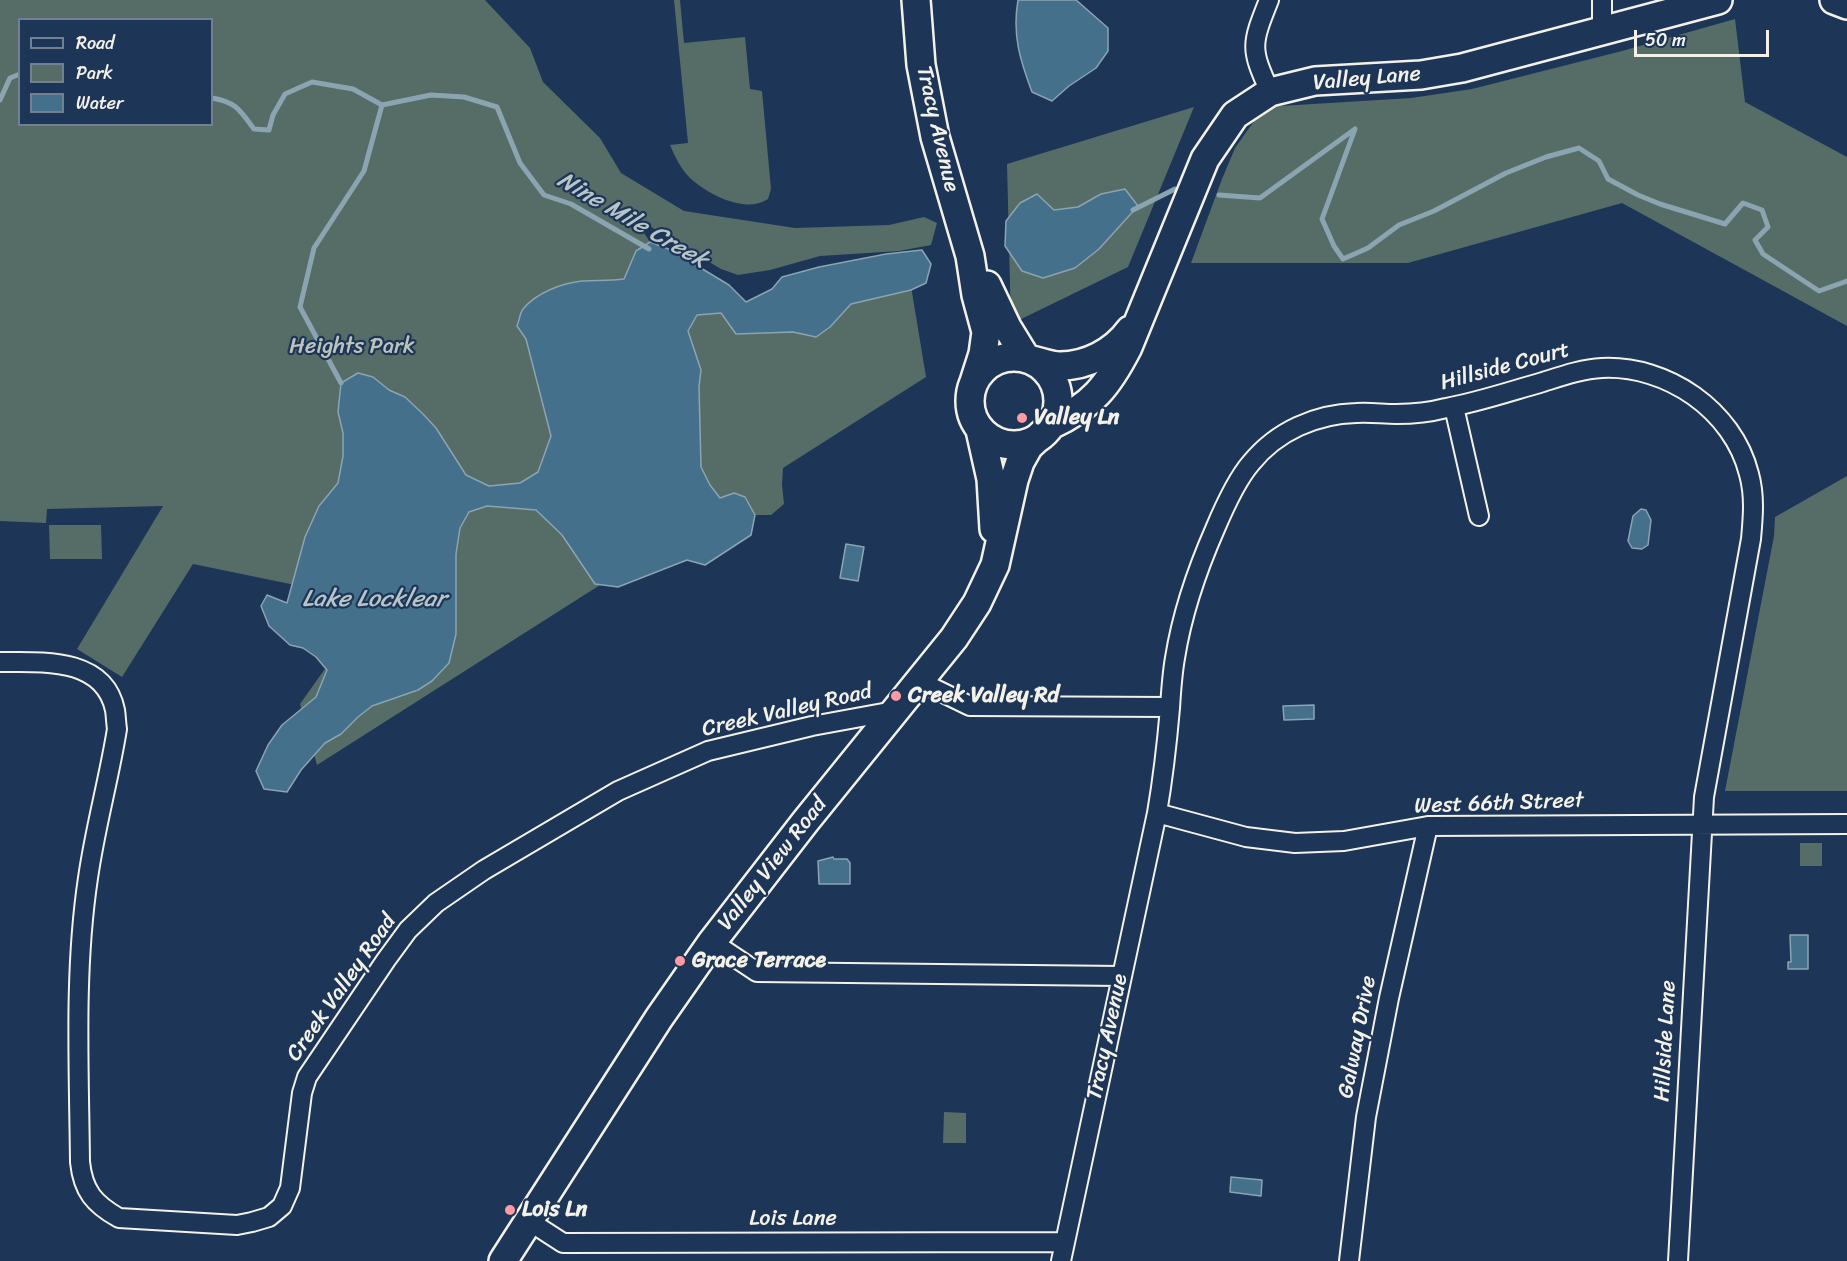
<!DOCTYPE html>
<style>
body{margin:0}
#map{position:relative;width:1847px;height:1261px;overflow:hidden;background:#1d3557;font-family:Sriracha,sans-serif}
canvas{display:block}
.legend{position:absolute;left:18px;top:18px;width:195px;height:108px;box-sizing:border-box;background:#1d3557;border:2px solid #738091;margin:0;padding:8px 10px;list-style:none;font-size:18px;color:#f4f1e8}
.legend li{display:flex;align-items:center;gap:12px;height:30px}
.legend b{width:30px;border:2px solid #738091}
.scale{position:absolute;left:1634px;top:30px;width:135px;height:27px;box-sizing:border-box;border:3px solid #f4f1e8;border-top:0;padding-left:8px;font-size:18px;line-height:21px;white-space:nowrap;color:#f4f1e8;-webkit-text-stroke:4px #1d3557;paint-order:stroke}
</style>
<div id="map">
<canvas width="1847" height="1261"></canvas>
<ul class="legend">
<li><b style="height:8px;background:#1d3557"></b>Road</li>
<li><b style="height:16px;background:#566c67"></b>Park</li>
<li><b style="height:16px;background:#45708c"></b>Water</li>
</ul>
<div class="scale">50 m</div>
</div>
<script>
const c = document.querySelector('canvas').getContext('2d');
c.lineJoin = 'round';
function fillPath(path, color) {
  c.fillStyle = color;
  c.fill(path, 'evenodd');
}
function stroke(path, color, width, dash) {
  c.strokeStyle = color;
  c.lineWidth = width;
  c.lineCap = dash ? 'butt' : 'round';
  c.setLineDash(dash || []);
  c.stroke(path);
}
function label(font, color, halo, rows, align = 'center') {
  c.font = font + ' Sriracha,sans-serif';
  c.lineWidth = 4.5;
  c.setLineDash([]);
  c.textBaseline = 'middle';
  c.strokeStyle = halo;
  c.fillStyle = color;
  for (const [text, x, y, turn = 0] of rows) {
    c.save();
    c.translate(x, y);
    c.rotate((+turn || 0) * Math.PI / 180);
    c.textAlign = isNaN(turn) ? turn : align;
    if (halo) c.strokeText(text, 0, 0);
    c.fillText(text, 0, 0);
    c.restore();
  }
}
const green = new Path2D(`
 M 0,0 L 485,0 L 530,48 L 543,82 L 600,138 L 621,173 L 684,211 L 795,228 L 889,225 L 924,217 L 937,223 L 931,245 L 899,251 L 820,256 L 770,270 L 738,275 L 721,269 L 633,216 L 650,242 L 645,246 L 740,314 L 908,268 L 926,377 L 783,468 L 782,485 L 784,504 L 771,515 L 755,515 L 745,498 L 740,496 L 317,765 L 300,704 L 373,601 L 193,564 L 122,677 L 77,649 L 163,506 L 47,509 L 46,523 L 0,521 ZM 20,20 L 212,20 L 212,124 L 20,124 Z
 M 674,0 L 680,0 L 684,43 L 745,37 L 750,89 L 762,91 L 771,189 L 768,199 C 745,214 709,195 690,178 C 681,169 675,157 670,145 L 688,143 Z
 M 1735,19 L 1745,102 L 1847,157 L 1847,326 L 1622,203 L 1408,263 L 1191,263 L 1222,179 L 1235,148 L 1264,107 L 1411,98 L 1472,89 L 1622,51 Z
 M 1194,107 L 1128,267 L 1011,324 L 1007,164 Z
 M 1847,476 L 1847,791 L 1725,791 L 1774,536 L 1775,517 Z
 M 49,525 L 101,525 L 102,559 L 50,559 Z
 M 1800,843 L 1822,843 L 1822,866 L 1800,866 Z
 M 944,1112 L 966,1113 L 966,1143 L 943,1143 Z`);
const water = new Path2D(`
 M 1018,0 L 1076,0 L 1108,28 L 1108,51 L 1096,68 L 1069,86 L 1052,101 L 1032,92 C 1020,60 1012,35 1018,0 Z
 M 1125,189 L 1138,206 L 1099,249 L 1075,268 L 1043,278 L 1022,271 L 1005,246 L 1006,221 L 1020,203 L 1037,194 L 1054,210 L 1078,207 L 1101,194 Z
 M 650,242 L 671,250 L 729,285 L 746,302 L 772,289 L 782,277 L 819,267 L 886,254 L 922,250 L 931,264 L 926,283 L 911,290 L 851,304 L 830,327 L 816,337 L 793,332 L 736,334 L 721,313 L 697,315 L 688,331 L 701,370 L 699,386 L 701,467 L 710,485 L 720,498 L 734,493 L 745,497 L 755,515 L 751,535 L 705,565 L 687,560 L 618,587 L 595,584 L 562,535 L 536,510 L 487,506 L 469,512 L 460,528 L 456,554 L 456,634 L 449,663 L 432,681 L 418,690 L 372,706 L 358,717 L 341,734 L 325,743 L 301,770 L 287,792 L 264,789 L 256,771 L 268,745 L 282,725 L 316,697 L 327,670 L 316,657 L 303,648 L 290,645 L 269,626 L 261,606 L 267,595 L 287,603 L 305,537 L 319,506 L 338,483 L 343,456 L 343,433 L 338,412 L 341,383 L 358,373 L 373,377 L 389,390 L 405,397 L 423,414 L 436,428 L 466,475 L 489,486 L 520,483 L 538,472 L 551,436 L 526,339 L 517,326 C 519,321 520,313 523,309 C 536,293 562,283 582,281 C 596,280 610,281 624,279 L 636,251 Z
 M 1641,509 L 1646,510 L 1651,520 L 1648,545 L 1642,549 L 1632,548 L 1628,541 L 1633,516 Z
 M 846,544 L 864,547 L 858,581 L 840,578 Z
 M 1314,705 L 1314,719 L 1284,720 L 1283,706 Z
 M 833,857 L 834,859 L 847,859 L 850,863 L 850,884 L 819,884 L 818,861 Z
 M 1790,935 L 1808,935 L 1808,969 L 1788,969 L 1788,962 L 1791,962 Z
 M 1231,1177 L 1262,1180 L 1261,1196 L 1230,1192 Z`);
const stream = new Path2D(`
 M 212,98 C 236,102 240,110 254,129 L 269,130 L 273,115 L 285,94 L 312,82 L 353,89 L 382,105 L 431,95 L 464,97 L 497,107 L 520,163 L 544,195 L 571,204 L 649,249
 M 0,100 L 10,78 L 20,74
 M 1219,195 L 1260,198 L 1355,129 L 1322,219 L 1334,246 L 1343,259 L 1368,248 L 1399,225 L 1434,211 L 1506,173 L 1546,157 L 1579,148 L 1599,161 L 1608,179 L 1638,195 L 1660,204 L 1725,224 L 1743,203 L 1762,210 L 1768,227 L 1755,240 L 1763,254 L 1819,291 L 1847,281
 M 1133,210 L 1175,189
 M 341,383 L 300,307 L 314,248 L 364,171 L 382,105`);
const street = new Path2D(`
 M 1269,0 C 1251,45 1250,48 1270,92
 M 1602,0 L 1602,31
 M 1454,407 L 1479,516
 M 0,662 C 42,662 104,657 115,710 C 116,716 116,723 117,729 C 109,779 95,828 88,878 C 74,971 79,1067 80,1162 C 83,1191 94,1204 119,1218 L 237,1225 L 252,1222 L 269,1217 L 282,1206 L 290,1188 L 302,1093 L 307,1077 L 386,960 L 408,930 L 436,903 L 484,870 L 618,791 L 708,751 L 812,726 L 894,711
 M 920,680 L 933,688 L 970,706 L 1170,707
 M 1157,813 L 1246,837 L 1295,843 L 1344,841 L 1428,826 L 1847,824
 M 712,942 L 757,972 L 1121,976
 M 529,1221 L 563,1243 L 1065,1242
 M 1061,1261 L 1157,813 C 1163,778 1167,743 1170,708 C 1171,692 1172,675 1175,658 C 1182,614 1197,570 1215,529 C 1223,510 1238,478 1251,463 C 1277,431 1316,414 1356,413 C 1370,412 1383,414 1396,414 C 1413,414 1431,412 1446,408 C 1479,402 1511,391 1543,382 C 1562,376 1582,369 1602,368 C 1667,365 1733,410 1749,474 C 1755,496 1753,517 1751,539 L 1704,797 L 1678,1261
 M 1349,1261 L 1366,1117 L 1389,998 L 1428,826`);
const secondary = new Path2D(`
 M 916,0 L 921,65 L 935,137 L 970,256 L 976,295 L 986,332 L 983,354 L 974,382
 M 1834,0 L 1847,5
 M 987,285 L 1007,327 L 1026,358
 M970 401a44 44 0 1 1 88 0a44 44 0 1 1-88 0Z
 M 1032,360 C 1041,362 1051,366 1060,366 C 1087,366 1114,352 1130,330
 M 1051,425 C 1092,406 1108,386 1128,347 L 1205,159 L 1235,115 L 1270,92 L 1315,81 L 1421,75 L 1462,68 L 1718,0
 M 980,430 L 991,479 L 994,529
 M 503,1261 L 659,1018 L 712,942 L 805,822 L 954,638 L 977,603 L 995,565 L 1014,480 L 1020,462 L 1029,446 L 1043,433`);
const markers = [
 [1022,418,6,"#ff9aa2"],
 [896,696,6,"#ff9aa2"],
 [680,961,6,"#ff9aa2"],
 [510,1210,6,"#ff9aa2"]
];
const streetNames = [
 ["Valley Lane",1367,79,-5],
 ["Tracy Avenue",937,129,77],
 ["Hillside Court",1505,367,-15],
 ["Creek Valley Road",787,711,-13],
 ["West 66th Street",1499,804,-2],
 ["Valley View Road",773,864,-52],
 ["Creek Valley Road",342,988,-55],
 ["Tracy Avenue",1108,1037,-78],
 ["Galway Drive",1358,1037,-79],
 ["Hillside Lane",1666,1041,-87],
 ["Lois Lane",793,1219]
];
const parkNames = [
 ["Heights Park",352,347]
];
const poiNames = [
 ["Valley Ln",1034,418],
 ["Creek Valley Rd",908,696],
 ["Grace Terrace",692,961],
 ["Lois Ln",522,1210]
];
const waterNames = [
 ["Nine Mile Creek",632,221,30],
 ["Lake Locklear",374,600]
];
fillPath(green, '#566c67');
fillPath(water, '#45708c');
stroke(water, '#8ba4b1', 1.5);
stroke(stream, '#8ba4b1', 5);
stroke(street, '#f4f1e8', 22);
stroke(secondary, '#f4f1e8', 32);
stroke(street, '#1d3557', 18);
stroke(secondary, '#1d3557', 27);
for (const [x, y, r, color] of markers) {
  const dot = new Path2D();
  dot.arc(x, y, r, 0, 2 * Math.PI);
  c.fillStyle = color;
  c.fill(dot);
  stroke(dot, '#1d3557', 2);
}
label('22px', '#f4f1e8', '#1d3557', streetNames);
label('22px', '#bdc2bb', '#1d3557', parkNames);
label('bold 22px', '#f4f1e8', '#1d3557', poiNames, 'left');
label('italic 24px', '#b7c4c8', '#1d3557', waterNames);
</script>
